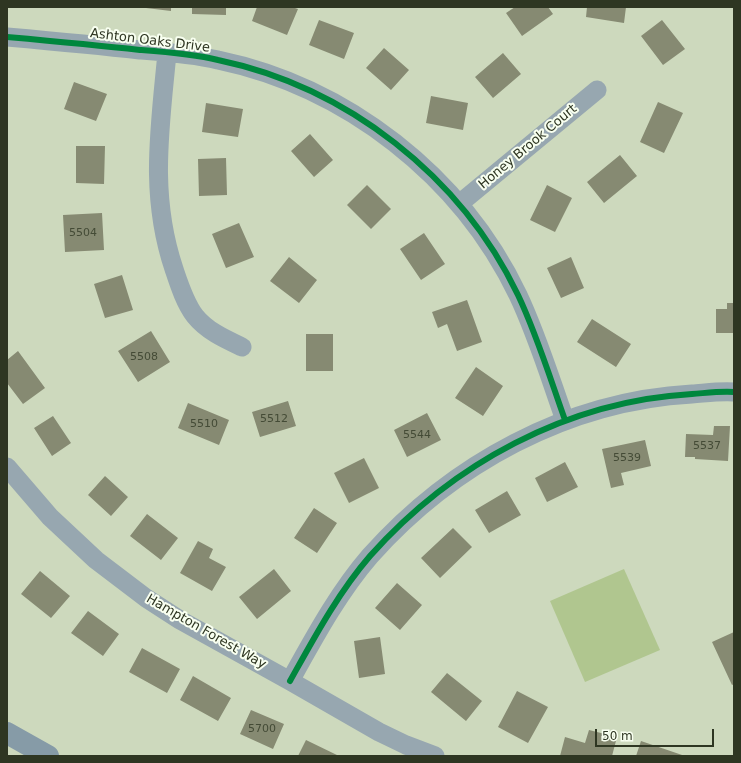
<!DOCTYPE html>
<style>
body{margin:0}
#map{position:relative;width:741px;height:763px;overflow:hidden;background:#cdd9bd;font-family:"DejaVu Sans",sans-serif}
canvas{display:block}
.frame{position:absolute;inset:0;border:8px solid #2e3622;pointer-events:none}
.scale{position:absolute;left:595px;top:729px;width:119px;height:18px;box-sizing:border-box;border:2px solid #2e3622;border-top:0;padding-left:5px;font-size:12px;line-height:14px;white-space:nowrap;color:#2e3622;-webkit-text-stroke:3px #f8fff0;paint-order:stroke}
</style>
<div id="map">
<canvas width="741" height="763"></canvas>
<div class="frame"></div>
<div class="scale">50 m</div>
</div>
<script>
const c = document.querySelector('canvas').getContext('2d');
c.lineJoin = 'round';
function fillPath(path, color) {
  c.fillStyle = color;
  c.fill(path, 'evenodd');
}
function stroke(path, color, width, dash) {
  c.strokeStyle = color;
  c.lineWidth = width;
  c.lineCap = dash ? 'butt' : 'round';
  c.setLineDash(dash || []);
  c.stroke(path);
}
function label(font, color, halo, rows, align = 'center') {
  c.font = font + ' "DejaVu Sans",sans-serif';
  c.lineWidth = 4;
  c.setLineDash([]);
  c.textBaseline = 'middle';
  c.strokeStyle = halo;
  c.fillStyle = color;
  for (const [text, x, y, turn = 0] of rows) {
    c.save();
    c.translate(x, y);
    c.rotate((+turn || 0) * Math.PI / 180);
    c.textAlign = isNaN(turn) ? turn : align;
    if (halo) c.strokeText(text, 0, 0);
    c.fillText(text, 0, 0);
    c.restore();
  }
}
const green = new Path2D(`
 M 624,569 L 660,650 L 585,682 L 550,601 Z`);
const building = new Path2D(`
 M 146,7 L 171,7 L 171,11 L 146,8 Z
 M 192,7 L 226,7 L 226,15 L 192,14 Z
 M 257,7 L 292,7 L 298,9 L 287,35 L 252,21 Z
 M 515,7 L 548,7 L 553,14 L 522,36 L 506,13 Z
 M 587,7 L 626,7 L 624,23 L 586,17 Z
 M 319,20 L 354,33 L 344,59 L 309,45 Z
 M 662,20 L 685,49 L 663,65 L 641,36 Z
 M 384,48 L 409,70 L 391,90 L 366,68 Z
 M 503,53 L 521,74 L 493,98 L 475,77 Z
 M 74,82 L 107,94 L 96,121 L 64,109 Z
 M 431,96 L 468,103 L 463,130 L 426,123 Z
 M 658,102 L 683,113 L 664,153 L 640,142 Z
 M 206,103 L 243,109 L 238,137 L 202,132 Z
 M 310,134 L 333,160 L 314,177 L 291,151 Z
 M 76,146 L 105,146 L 104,184 L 76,183 Z
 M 620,155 L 637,176 L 604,203 L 587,182 Z
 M 226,158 L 227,195 L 199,196 L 198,159 Z
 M 367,185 L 391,209 L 371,229 L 347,205 Z
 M 547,185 L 572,198 L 555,232 L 530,220 Z
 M 102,213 L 104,250 L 65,252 L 63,215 Z
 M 239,223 L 254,257 L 226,268 L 212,234 Z
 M 424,233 L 445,264 L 421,280 L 400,249 Z
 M 289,257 L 317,280 L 299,303 L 270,281 Z
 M 571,257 L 584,288 L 561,298 L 547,268 Z
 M 122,275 L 133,310 L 105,318 L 94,284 Z
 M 467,300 L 482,342 L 457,351 L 447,324 L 438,328 L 432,312 Z
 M 727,303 L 734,303 L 734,333 L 716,333 L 716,309 L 727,309 Z
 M 592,319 L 631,344 L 616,367 L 577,342 Z
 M 151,331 L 170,362 L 138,382 L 118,351 Z
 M 306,334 L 333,334 L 333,371 L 306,371 Z
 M 18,351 L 45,388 L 23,404 L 7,383 L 7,360 Z
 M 476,367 L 503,386 L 483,416 L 455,398 Z
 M 288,401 L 296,426 L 260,437 L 252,412 Z
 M 188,403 L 229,420 L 219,445 L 178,428 Z
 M 427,413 L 441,440 L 407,457 L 394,430 Z
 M 53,416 L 71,443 L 52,456 L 34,428 Z
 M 714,426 L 730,426 L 728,461 L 695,459 L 695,457 L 685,457 L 686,434 L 713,435 Z
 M 645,440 L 651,466 L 621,473 L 624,485 L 611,488 L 602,449 Z
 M 364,458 L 379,488 L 349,503 L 334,473 Z
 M 565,462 L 578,487 L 547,502 L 535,478 Z
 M 105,476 L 128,497 L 111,516 L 88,495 Z
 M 507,491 L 521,515 L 489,533 L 475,510 Z
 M 314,508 L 337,523 L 317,553 L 294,538 Z
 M 147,514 L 178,538 L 161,560 L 130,536 Z
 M 453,528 L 472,547 L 440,578 L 421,558 Z
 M 198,541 L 213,549 L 209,558 L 226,567 L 212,591 L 180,573 Z
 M 274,569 L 291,591 L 257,619 L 239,597 Z
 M 40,571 L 70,596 L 51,618 L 21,594 Z
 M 397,583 L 422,605 L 400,630 L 375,608 Z
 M 88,611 L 119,634 L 103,656 L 71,633 Z
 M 734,632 L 734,684 L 732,685 L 712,642 Z
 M 380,637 L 385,674 L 359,678 L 354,641 Z
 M 142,648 L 180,669 L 167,693 L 129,672 Z
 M 447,673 L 482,701 L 466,721 L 431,692 Z
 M 193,676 L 231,698 L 218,721 L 180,700 Z
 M 517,691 L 548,707 L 528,743 L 498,727 Z
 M 251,710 L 284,724 L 273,749 L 240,734 Z
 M 589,730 L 617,737 L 612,756 L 560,756 L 565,737 L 585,743 Z
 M 306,740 L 339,756 L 298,756 Z
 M 641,741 L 685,756 L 636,756 Z`);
const minor = new Path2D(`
 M 7,37 C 52,41 96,45 140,50 C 166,52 193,54 218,60 C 347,87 461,176 518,295 C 537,335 550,378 565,420
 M 167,53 C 160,128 149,195 174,269 C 179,284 185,303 195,316 C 207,331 225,339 242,347
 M 459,204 L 597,90
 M 7,467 L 50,517 L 96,560 L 146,598 L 180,620 L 290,681 L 379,732 L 406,745 L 435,756
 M 290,681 C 314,638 338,593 370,556 C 452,464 567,401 692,394 C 706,393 720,391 734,392`);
const secondary = new Path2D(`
 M 7,733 L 48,756`);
const cycleway = new Path2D(`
 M 7,37 C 52,41 96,45 140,50 C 166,52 193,54 218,60 C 347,87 461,176 518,295 C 537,335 550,378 565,420
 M 290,681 C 314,638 338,593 370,556 C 452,464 567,401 692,394 C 706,393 720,391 734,392`);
const numberNames = [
 ["5504",83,233],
 ["5508",144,357],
 ["5512",274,419],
 ["5510",204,424],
 ["5544",417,435],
 ["5537",707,446],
 ["5539",627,458],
 ["5700",262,729]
];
const streetNames = [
 ["Ashton Oaks Drive",150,41,7],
 ["Honey Brook Court",528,147,-40],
 ["Hampton Forest Way",206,632,30]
];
fillPath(green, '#b0c68f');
fillPath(building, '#868a72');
stroke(minor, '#97a7b0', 19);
stroke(secondary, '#869ba7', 22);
stroke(cycleway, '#00873e', 6);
label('11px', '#444b36', null, numberNames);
label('13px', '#2e3622', '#f8fff0', streetNames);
</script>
